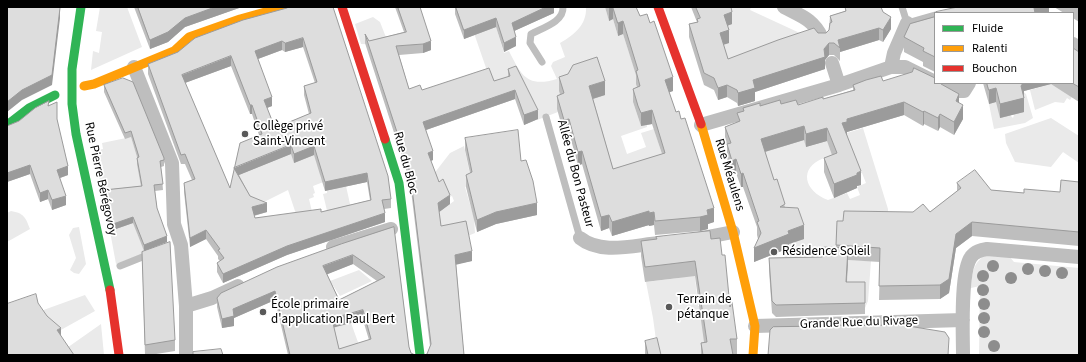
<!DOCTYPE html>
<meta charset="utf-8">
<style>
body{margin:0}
#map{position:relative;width:1086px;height:362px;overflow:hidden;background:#fff;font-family:"Source Sans 3",sans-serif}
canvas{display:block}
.frame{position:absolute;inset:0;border:8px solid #000;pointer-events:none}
.legend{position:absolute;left:934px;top:12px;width:140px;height:72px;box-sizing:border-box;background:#fff;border:1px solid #999;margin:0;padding:5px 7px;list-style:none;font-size:12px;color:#000}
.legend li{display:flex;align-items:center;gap:8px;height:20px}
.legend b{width:20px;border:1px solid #999}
</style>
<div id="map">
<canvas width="1086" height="362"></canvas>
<div class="frame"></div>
<ul class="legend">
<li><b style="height:5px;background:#30b455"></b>Fluide</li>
<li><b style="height:5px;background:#ff9f0a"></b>Ralenti</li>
<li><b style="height:5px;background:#e5322d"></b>Bouchon</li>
</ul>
</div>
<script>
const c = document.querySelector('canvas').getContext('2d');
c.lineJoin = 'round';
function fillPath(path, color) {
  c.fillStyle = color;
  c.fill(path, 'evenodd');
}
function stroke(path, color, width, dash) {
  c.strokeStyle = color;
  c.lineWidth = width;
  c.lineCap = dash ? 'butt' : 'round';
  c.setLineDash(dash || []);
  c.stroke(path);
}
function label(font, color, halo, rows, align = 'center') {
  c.font = font + ' "Source Sans 3",sans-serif';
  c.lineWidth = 3.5;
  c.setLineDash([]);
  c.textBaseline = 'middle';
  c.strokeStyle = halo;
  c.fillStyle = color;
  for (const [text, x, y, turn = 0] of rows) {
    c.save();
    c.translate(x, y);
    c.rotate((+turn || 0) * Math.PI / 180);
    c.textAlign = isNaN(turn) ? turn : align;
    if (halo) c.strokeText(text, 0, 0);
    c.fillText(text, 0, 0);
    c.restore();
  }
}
const green = new Path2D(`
 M 100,7 L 127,7 L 142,47 L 91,70 L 93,51 L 99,53 L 102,32 L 96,31 Z
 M 490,7 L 504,53 L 509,51 C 521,75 527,88 557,79 L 551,66 L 553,62 L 565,57 L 560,43 C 574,35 587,25 586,7 L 605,7 L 609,21 L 613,19 L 618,36 L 623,34 L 636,74 L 640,100 L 633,102 L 641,126 L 647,125 L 647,127 L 621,136 L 627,154 L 646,147 L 641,133 L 654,129 L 665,164 L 618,182 L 564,107 L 558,112 L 537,120 L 526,96 L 494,91 L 466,10 Z
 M 718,7 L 751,7 L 750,10 L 815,40 L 747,74 L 713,48 Z
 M 373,17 L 380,22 L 389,45 L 361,44 L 355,24 Z
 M 1047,83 L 1060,83 L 1072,97 L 1070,100 L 1067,98 L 1064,103 L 1055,102 L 1035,110 L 1030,90 L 1047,85 Z
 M 1022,91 L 1026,94 L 1033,118 L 1025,123 L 994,129 L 989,104 L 996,102 L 1013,118 Z
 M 1051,118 L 1079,136 L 1079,163 L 1063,152 L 1051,167 L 1015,162 L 1006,143 L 1005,134 Z
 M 863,128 L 888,209 L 888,212 L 839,260 L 789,272 L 784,256 L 785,255 L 784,250 L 789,248 L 783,218 L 753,147 L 804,140 L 807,147 L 847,135 L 847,133 ZM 824,158 L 857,174 L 862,173 L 866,183 L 857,187 L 860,195 L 850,199 L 847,193 L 828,200 C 804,191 798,168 824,158 Z
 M 131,137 L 139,163 L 142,192 L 104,199 L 92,146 L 94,151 L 103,149 L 102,143 Z
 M 464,146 L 472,184 L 465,187 L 474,218 L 475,233 L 453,242 L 441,235 L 438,213 L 454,201 L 452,196 L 447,198 L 433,175 L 450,153 Z
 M 317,152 L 321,179 L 326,181 L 313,186 L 315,193 L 313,194 L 314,197 L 309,199 L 313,216 L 300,226 L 288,190 L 252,208 L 234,177 L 291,154 Z
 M 346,186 L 352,213 L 329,219 L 323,194 L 327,193 L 327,191 Z
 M 105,202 L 136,217 L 137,233 L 145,253 L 116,264 L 110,231 L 123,226 L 121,221 L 111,225 Z
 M 11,211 C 24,213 26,218 30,229 L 7,242 L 7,213 Z
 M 79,227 L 86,264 L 79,274 L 74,273 L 70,270 L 76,258 L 69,235 L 73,228 Z
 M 989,254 L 1009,256 L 1014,262 L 1079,268 L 1079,355 L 979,355 L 980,286 L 971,288 C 972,273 973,260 989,254 Z
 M 848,260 L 871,261 L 868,301 L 865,308 L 865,293 L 822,294 L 847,275 Z
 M 694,268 L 698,306 L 705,306 L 711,355 L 658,355 L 653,318 L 646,282 L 678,278 Z
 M 359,270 L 372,281 L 340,296 L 330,281 Z
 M 85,295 L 95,311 L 59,331 L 38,312 Z
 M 351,323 L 359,345 L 337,354 L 332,328 Z
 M 101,324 L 104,355 L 68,355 L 64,350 Z`);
const lane = new Path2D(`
 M 902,7 L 907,23 L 935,15
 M 542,62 L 530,43 L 531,34 C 542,28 564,22 563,7
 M 546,117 L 580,238
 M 120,266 L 150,254`);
const street = new Path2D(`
 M 784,7 C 801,16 813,19 822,38
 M 1073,44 L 1079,48
 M 832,63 L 839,85
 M 134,67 L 172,163 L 174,224 L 181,245 L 186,306 L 186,355
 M 891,67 L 894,53 L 907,23
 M 937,83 L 955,91 L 964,91 L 969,83
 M 701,125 L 839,85 L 891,67 L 905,67 L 935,82
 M 580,238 C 601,255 634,245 660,243
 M 692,240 L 733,232
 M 333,247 L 391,229
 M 186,306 L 212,298 L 238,286
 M 755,326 L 963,320
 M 963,355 C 963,334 960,272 971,257 C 975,251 981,250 987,249 L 1079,257`);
const fast = new Path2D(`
 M 81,7 L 72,69 L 72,104 L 76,134 L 110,290
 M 7,125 L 29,108 L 55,95
 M 385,139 L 399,183 L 420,355`);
const slow = new Path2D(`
 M 84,86 L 94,84 L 174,51 L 189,37 L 240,19 L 283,7
 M 701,124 L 733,232 L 755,326 L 753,355`);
const jam = new Path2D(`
 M 342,7 L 385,139
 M 658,7 L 701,124
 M 110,290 L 119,355`);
const trees = [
 [993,266],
 [1028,269],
 [1045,271],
 [1062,273],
 [983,276],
 [1011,278],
 [983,290],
 [984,304],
 [984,318],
 [984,332],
 [994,346]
];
const wall = new Path2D(`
 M 134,7 L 242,7 L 185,27 L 168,42 L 150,49 Z
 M 395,7 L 420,7 L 431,50 L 423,53 L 399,55 L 409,89 L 422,90 L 494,81 L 508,77 L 508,69 L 538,119 L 524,125 L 515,99 L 426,130 L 433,160 L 431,161 L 439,182 L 450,204 L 439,212 L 441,226 L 472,261 L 456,264 L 464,355 L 427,354 L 430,346 L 410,182 L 365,43 L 365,34 L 369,41 L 404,32 Z
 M 455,7 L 554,7 L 554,13 L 514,31 L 516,46 L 504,52 L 496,27 L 464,39 L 455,14 Z
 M 605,7 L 636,7 L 640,16 L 673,91 L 669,92 L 714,222 L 708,224 L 708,229 L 700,231 L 655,235 L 654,225 L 649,226 L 649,225 L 612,236 L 609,228 L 601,231 L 582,164 L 578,166 L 569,132 L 564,134 L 557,109 L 557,96 L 560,94 L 559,91 L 559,77 L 605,95 L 593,99 L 613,169 L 662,154 L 652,124 L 641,126 L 633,102 L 633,89 L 637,87 L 636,84 L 636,75 L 623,34 L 618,36 L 613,19 L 609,21 Z
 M 691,7 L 731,7 L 732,24 L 727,26 L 729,43 L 723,44 L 728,59 L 818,33 L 826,33 L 829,30 L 830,16 L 845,11 L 845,7 L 883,12 L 891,29 L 883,42 L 879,40 L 840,52 L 840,61 L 834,55 L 829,55 L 825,60 L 825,69 L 755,92 L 755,101 L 738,106 L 737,103 L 727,97 L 718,100 L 714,90 L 704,85 L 689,37 L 689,24 L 697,22 Z
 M 1054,7 L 1079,7 L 1079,22 L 1073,18 L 1073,13 L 1064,13 Z
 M 287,8 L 391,199 L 391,208 L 384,209 L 385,222 L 287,255 L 223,283 L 217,272 L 217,263 L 220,261 L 218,259 L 218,256 L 206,239 L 190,247 L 184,192 L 184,183 L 192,180 L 185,164 L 181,164 L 148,74 L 148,64 ZM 303,47 L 315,83 L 304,86 L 304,95 L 309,114 L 275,128 L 267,108 L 272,106 L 258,59 L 282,50 L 285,52 ZM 231,66 L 250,114 L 252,114 L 259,135 L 230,188 L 185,83 ZM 291,154 L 294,163 L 314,155 L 325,191 L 367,182 L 370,200 L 321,212 L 255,218 L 254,216 L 267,212 L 250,196 L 239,175 Z
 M 935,17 L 935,72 L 923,66 L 923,62 L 904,52 L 904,37 Z
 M 1079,52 L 1079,102 L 1051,84 L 1024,91 L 1024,112 L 1000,118 L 996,102 L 989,104 L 983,83 L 1073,83 Z
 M 883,81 L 942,83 L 942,85 L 959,103 L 963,119 L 954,135 L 940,127 L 938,131 L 924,124 L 923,126 L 904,115 L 847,132 L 847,135 L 861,185 L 857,186 L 857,188 L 834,198 L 824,172 L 824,158 L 832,155 L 827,141 L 806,147 L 804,140 L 765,152 L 774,180 L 785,207 L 804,239 L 789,244 L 789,248 L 754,262 L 758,239 L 757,235 L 757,227 L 743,187 L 741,187 L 736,173 L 732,174 L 727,158 L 727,145 L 725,140 L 725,127 L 737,122 L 737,113 L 743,111 L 743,108 L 781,104 L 798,105 L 823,99 L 853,90 L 853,85 Z
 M 104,85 L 164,158 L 164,166 L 161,167 L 163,190 L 155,191 L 157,208 L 167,242 L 144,251 L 133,223 L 113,230 L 104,196 L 104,190 L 141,186 L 137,164 L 137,157 L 131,137 L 125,139 L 104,92 Z
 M 49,105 L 57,120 L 68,175 L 60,178 L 66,205 L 52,210 L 48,199 L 40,202 L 30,174 L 7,182 L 7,126 L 19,121 Z
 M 465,138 L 521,161 L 537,215 L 496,224 L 477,232 L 466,187 L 466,175 L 470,173 L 465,150 Z
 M 1079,182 L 1079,246 L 972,236 L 956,248 L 949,293 L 940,299 L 879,300 L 880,262 L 848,260 L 847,282 L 865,282 L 865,314 L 776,317 L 772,313 L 769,270 L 769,258 L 822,257 L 836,248 L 837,221 L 843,221 L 930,212 L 957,191 L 957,183 L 991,190 L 1024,193 L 1060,192 Z
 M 394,227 L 409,347 L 411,353 L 415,355 L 288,355 L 275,300 L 234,318 L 234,326 L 222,328 L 217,307 L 217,298 ZM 353,264 L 377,281 L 339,300 L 327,274 ZM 363,320 L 369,340 L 339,349 L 334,327 Z
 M 711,239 L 722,255 L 730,307 L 737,339 L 737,354 L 733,354 L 733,355 L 701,355 L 701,343 L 704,342 L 695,276 L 645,282 L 641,256 L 641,241 Z
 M 142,252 L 175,340 L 175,351 L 150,355 L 145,355 Z
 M 645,341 L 661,355 L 645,355 Z`);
const shadedWall = new Path2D(`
 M 215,7 L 242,7 L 185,27 L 168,42 L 150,49 L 150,40 L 185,18 Z
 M 546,7 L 554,7 L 554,13 L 512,32 L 512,23 Z
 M 610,7 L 613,7 L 613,19 L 609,21 L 609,8 Z
 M 1038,7 L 1049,7 L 1049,13 L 1034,13 L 1034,8 Z
 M 60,8 L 60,18 L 52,85 L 22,100 L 7,112 L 7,102 Z
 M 732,12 L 732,24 L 724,27 L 724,15 Z
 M 891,17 L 891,29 L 883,42 L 883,30 Z
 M 496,18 L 496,27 L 464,39 L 464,30 Z
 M 623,21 L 623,34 L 618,36 L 618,23 Z
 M 879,28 L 879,40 L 840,52 L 840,48 L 838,40 Z
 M 729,30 L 729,43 L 720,46 L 720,33 Z
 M 516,37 L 516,46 L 504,52 L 504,43 Z
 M 303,38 L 303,47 L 285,52 L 285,43 Z
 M 282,41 L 282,50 L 255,60 L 255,51 Z
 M 431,41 L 431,50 L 423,53 L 423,44 Z
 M 829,43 L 829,55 L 825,60 L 825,69 L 755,92 L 755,101 L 738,106 L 738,93 L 753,80 L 824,49 Z
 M 231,56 L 231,66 L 182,84 L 182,75 Z
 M 673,77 L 673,91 L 665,94 L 665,80 Z
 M 605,81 L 605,95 L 589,100 L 589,86 Z
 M 1023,83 L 1051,83 L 1051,84 L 1024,91 L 1024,112 L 1000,118 L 1000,104 Z
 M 727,85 L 727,97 L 718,100 L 718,88 Z
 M 996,88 L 996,102 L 989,104 L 989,90 Z
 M 515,90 L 515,99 L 423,131 L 423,122 Z
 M 959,94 L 959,107 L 956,101 Z
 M 272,97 L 272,106 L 264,109 L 264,100 Z
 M 904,102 L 904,115 L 847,132 L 847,135 L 842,137 L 842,123 L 847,119 Z
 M 250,105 L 252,105 L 252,114 L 250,114 Z
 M 963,105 L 963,119 L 954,135 L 954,122 Z
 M 538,110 L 538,119 L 524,125 L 524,115 Z
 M 652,110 L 652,124 L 641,126 L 641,113 Z
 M 924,111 L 924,124 L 923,126 L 923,112 Z
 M 940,114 L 940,127 L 938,131 L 938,118 Z
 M 569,119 L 569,132 L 564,134 L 564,120 Z
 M 804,126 L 804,140 L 761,153 L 761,139 Z
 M 827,128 L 827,141 L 806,147 L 806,134 Z
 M 291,145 L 291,154 L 234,177 L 234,168 Z
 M 314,146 L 314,155 L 294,163 L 294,154 Z
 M 433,151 L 433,160 L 428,162 L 428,153 Z
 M 582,151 L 582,164 L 578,166 L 578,152 Z
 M 736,159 L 736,173 L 732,174 L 732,161 Z
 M 30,165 L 30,174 L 7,182 L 7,173 Z
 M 68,166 L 68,175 L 57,179 L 57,170 Z
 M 861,171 L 861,185 L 857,186 L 857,188 L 834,198 L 834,184 Z
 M 367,173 L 367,182 L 325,191 L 325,182 Z
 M 743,173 L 743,187 L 741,187 L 741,174 Z
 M 48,190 L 48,199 L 40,202 L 40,193 Z
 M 450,195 L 450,204 L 438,213 L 438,203 Z
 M 66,196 L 66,205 L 52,210 L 52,200 Z
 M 267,203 L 267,212 L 252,216 L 252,207 Z
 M 537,203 L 537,215 L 496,224 L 477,232 L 477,220 L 496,212 Z
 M 714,208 L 714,222 L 708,224 L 708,229 L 700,231 L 700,217 L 707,210 Z
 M 649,211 L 649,225 L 612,236 L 612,222 Z
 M 654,212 L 654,225 L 649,226 L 649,213 Z
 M 385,213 L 385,222 L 287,255 L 223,283 L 223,274 L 287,246 Z
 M 609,215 L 609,228 L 601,231 L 601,217 Z
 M 133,217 L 133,223 L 113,230 L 113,224 Z
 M 972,222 L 972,236 L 956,248 L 949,293 L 940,299 L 940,285 L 956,234 Z
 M 804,225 L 804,239 L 789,244 L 789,248 L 754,262 L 754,248 L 788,231 Z
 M 206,230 L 206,239 L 190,247 L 190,238 Z
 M 167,236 L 167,242 L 144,251 L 144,245 Z
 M 848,248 L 848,260 L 846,293 L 846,282 Z
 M 472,251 L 472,261 L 455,265 L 455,255 Z
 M 353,255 L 353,264 L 323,276 L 323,266 Z
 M 275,291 L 275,300 L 234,318 L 234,326 L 222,328 L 222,319 L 233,309 Z
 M 363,310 L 363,320 L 332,328 L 332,319 Z
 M 61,328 L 61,337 L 57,330 Z`);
const building = new Path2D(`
 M 7,7 L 60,7 L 60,8 L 52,75 L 22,90 L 7,102 Z
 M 138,7 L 215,7 L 185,18 L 168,32 L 150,40 Z
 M 288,7 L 333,7 L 388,176 L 391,199 L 382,200 L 385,213 L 287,246 L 223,274 L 217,263 L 224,258 L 218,250 L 220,249 L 206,230 L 190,238 L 184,183 L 195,179 L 185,154 L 181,155 L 148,64 L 178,52 L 195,38 L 243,20 L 287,8 ZM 303,38 L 317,82 L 304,86 L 311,113 L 275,128 L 264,100 L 272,97 L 255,51 L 282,41 L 285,43 ZM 231,56 L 250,105 L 252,105 L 262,134 L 240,143 L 230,188 L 182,75 ZM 291,145 L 294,154 L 314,146 L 325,182 L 367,173 L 371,200 L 321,212 L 321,209 L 255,218 L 252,207 L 267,203 L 250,196 L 234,168 Z
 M 398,7 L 420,7 L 431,41 L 423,44 L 396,46 L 409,89 L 420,85 L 422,90 L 489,68 L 494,81 L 510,76 L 508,69 L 516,66 L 538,110 L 524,115 L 515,90 L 423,122 L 433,151 L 428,153 L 439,182 L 443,179 L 450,195 L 438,203 L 441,226 L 466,221 L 472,251 L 455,255 L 464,355 L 425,355 L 427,354 L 431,344 L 410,172 L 365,34 L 369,41 L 406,32 Z
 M 456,7 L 546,7 L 512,23 L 516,37 L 504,43 L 496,18 L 464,30 Z
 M 613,7 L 636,7 L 640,16 L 647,14 L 650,23 L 654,21 L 673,77 L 665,80 L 676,112 L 679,111 L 681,119 L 685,118 L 714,208 L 707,210 L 708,215 L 700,217 L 655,221 L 654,212 L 649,213 L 649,211 L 612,222 L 609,215 L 601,217 L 582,151 L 578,152 L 569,119 L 564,120 L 557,96 L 564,93 L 559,77 L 568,74 L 573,65 L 597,57 L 605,81 L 589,86 L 613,169 L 665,153 L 652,110 L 641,113 L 638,106 L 633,89 L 640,86 L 636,71 L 638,70 L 623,21 L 618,23 Z
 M 696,7 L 731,7 L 732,12 L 724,15 L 729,30 L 720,33 L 728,59 L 778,40 L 814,28 L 818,33 L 826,33 L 829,30 L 830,23 L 832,22 L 830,16 L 846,11 L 845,7 L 881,7 L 883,12 L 891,17 L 883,30 L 879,28 L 838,40 L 840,48 L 834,43 L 829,43 L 824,49 L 825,57 L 753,80 L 755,88 L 738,93 L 737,90 L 727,85 L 718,88 L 714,78 L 704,73 L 689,24 L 698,22 L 697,19 L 700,18 Z
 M 958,7 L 1038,7 L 1034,8 L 1035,13 L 936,13 L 936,12 Z
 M 935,17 L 935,57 L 923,51 L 924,48 L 904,37 L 910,24 Z
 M 1073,48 L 1079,52 L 1079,87 L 1072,83 L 1073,83 Z
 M 914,68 L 935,78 L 935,83 L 942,83 L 941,84 L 959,94 L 956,101 L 963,105 L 954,122 L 940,114 L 938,118 L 924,111 L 923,112 L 904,102 L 847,119 L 847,122 L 842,123 L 861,171 L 857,173 L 857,175 L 834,184 L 824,158 L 837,153 L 827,128 L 806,134 L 804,126 L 761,139 L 774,180 L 777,179 L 785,204 L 780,207 L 798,208 L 804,225 L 788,231 L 789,234 L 754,248 L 761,233 L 757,222 L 759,221 L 743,173 L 741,174 L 736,159 L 732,161 L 727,144 L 731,143 L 725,127 L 740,121 L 737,113 L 744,111 L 743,108 L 760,103 L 760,106 L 780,100 L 781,104 L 796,100 L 798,105 L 823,97 L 823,99 L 855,90 L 853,85 L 866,80 L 881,76 L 883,81 L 912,72 Z
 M 123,78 L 133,82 L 164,158 L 164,160 L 160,161 L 163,184 L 154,185 L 157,208 L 167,236 L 144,245 L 133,217 L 113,224 L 104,190 L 142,186 L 137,158 L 139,157 L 131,131 L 125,133 L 104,85 Z
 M 987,83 L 1023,83 L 1021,86 L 1024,98 L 1000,104 L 996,88 L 989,90 Z
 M 49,101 L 48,106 L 57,102 L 57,119 L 68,166 L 57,170 L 66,196 L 52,200 L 48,190 L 40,193 L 30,165 L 7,173 L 7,126 L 19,121 L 35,108 Z
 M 518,130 L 521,161 L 526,160 L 533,181 L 537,203 L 496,212 L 477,220 L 466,175 L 472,172 L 465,138 Z
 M 975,170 L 991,190 L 1024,193 L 1024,189 L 1060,192 L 1061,180 L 1079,182 L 1079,232 L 972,222 L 956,234 L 949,279 L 940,285 L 879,286 L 880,248 L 836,245 L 837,221 L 843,221 L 844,211 L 913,212 L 923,204 L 930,212 L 961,188 L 957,183 Z
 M 394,227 L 409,347 L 411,353 L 415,355 L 290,355 L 275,291 L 233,309 L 234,316 L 222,319 L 217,298 L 221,293 L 277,267 L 341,244 ZM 353,255 L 385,277 L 339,300 L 323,266 ZM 363,310 L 371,339 L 339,349 L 332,319 Z
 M 710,231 L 711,239 L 720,238 L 722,255 L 725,255 L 730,307 L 732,302 L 737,339 L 730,339 L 733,355 L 703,355 L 701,343 L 707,342 L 695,261 L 645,267 L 641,241 L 657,239 L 656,237 Z
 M 170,242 L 175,340 L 145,345 L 142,252 Z
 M 822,247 L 848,248 L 846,282 L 865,282 L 865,303 L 776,305 L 772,301 L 769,258 L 822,257 Z
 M 36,294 L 38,303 L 47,316 L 61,328 L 57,330 L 74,355 L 7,355 L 7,304 Z
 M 902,325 L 945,332 L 949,338 L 948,355 L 768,355 L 770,330 L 773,327 Z
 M 657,338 L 661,355 L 648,355 L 645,341 Z
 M 221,349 L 223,355 L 193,355 L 193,352 Z`);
const markers = [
 [245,134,4,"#595959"],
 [774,252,4,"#595959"],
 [669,307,4,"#595959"],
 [263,312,4,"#595959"]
];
const poiNames = [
 ["Collège privé",253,127],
 ["Saint-Vincent",253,142],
 ["Résidence Soleil",782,252],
 ["Terrain de",677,300],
 ["pétanque",677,315],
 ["École primaire",271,305],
 ["d'application Paul Bert",271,320]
];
const streetNames = [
 ["Rue du Bloc",405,163,75],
 ["Allée du Bon Pasteur",575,174,75],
 ["Rue Méaulens",729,175,73],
 ["Rue Pierre Bérégovoy",100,179,78],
 ["Grande Rue du Rivage",859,323,-2]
];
fillPath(green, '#eaeaea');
stroke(lane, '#bebebe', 7);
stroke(street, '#bebebe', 14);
stroke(fast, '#30b455', 9);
stroke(slow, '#ff9f0a', 9);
stroke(jam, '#e5322d', 9);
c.fillStyle = '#8d8d8d';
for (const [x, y] of trees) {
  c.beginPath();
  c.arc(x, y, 6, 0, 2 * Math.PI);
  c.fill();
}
fillPath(wall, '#bebebe');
fillPath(shadedWall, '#9b9b9b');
fillPath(building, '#ddd');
stroke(building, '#9b9b9b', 1);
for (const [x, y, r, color] of markers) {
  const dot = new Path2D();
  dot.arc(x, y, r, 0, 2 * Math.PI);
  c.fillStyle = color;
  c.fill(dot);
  stroke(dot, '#fff', 1.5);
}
label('13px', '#000', '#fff', poiNames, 'left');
label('13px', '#000', '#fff', streetNames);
</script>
